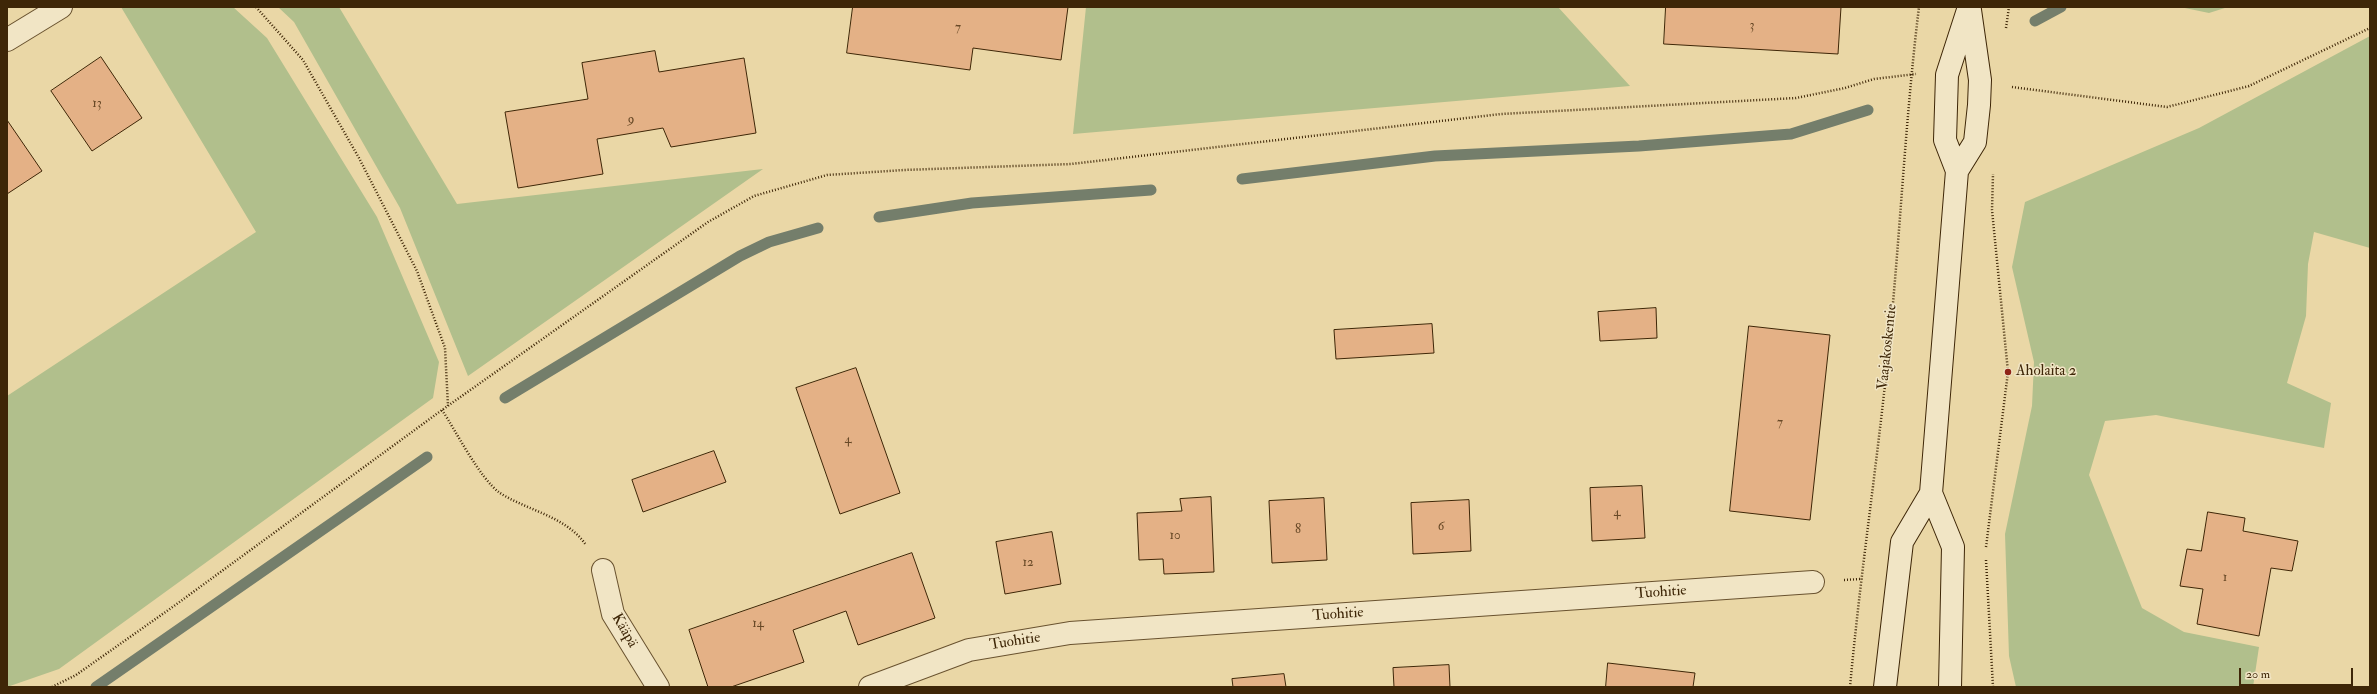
<!DOCTYPE html>
<meta charset="utf-8">
<style>
body{margin:0}
#map{position:relative;width:2377px;height:694px;overflow:hidden;background:#ead7a6;font-family:"IM FELL Double Pica",serif}
canvas{display:block}
.frame{position:absolute;inset:0;border:8px solid #3e2607;pointer-events:none}
.scale{position:absolute;left:2239px;top:668px;width:114px;height:18px;box-sizing:border-box;border:2px solid #3e2607;border-top:0;padding-left:5px;font-size:12px;line-height:14px;white-space:nowrap;color:#3e2607;-webkit-text-stroke:3px #f1e5c5;paint-order:stroke}
</style>
<div id="map">
<canvas width="2377" height="694"></canvas>
<div class="frame"></div>
<div class="scale">20 m</div>
</div>
<script>
const c = document.querySelector('canvas').getContext('2d');
c.lineJoin = 'round';
function fillPath(path, color) {
  c.fillStyle = color;
  c.fill(path, 'evenodd');
}
function stroke(path, color, width, dash) {
  c.strokeStyle = color;
  c.lineWidth = width;
  c.lineCap = dash ? 'butt' : 'round';
  c.setLineDash(dash || []);
  c.stroke(path);
}
function label(font, color, halo, rows, align = 'center') {
  c.font = font + ' "IM FELL Double Pica",serif';
  c.lineWidth = 3;
  c.setLineDash([]);
  c.textBaseline = 'middle';
  c.strokeStyle = halo;
  c.fillStyle = color;
  for (const [text, x, y, turn = 0] of rows) {
    c.save();
    c.translate(x, y);
    c.rotate((+turn || 0) * Math.PI / 180);
    c.textAlign = isNaN(turn) ? turn : align;
    if (halo) c.strokeText(text, 0, 0);
    c.fillText(text, 0, 0);
    c.restore();
  }
}
const green = new Path2D(`
 M 121,7 L 233,7 L 267,38 L 377,217 L 439,362 L 433,398 L 59,669 L 7,687 L 7,396 L 256,232 Z
 M 278,7 L 339,7 L 457,204 L 763,169 L 468,376 L 400,208 L 294,22 Z
 M 1086,7 L 1558,7 L 1630,86 L 1073,134 Z
 M 2180,7 L 2228,7 L 2209,13 Z
 M 2370,36 L 2370,248 L 2314,232 L 2308,264 L 2306,316 L 2287,383 L 2331,403 L 2324,448 L 2156,415 L 2105,421 L 2089,475 L 2142,608 L 2184,632 L 2259,647 L 2253,687 L 2016,687 L 2009,656 L 2005,534 L 2032,406 L 2034,362 L 2012,267 L 2025,202 L 2199,128 Z`);
const stream = new Path2D(`
 M 2035,21 L 2061,7
 M 1242,179 L 1435,156 L 1639,146 L 1791,134 L 1868,110
 M 879,217 L 972,203 L 1151,190
 M 505,398 L 740,256 L 769,242 L 818,228
 M 96,687 L 427,457`);
const building = new Path2D(`
 M 853,7 L 1068,7 L 1061,60 L 973,48 L 970,70 L 847,53 Z
 M 1666,7 L 1841,7 L 1838,54 L 1664,44 Z
 M 655,51 L 659,72 L 744,58 L 756,133 L 671,147 L 663,128 L 597,139 L 603,174 L 518,188 L 505,112 L 588,99 L 582,63 Z
 M 101,57 L 142,118 L 92,151 L 51,91 Z
 M 7,120 L 42,171 L 7,194 Z
 M 1656,308 L 1657,338 L 1600,341 L 1598,312 Z
 M 1432,324 L 1434,353 L 1336,359 L 1334,330 Z
 M 1749,326 L 1830,335 L 1810,520 L 1730,511 Z
 M 856,368 L 900,493 L 840,514 L 796,388 Z
 M 714,451 L 726,482 L 643,512 L 632,480 Z
 M 1642,486 L 1645,538 L 1592,541 L 1590,488 Z
 M 1211,497 L 1214,572 L 1164,574 L 1163,559 L 1139,560 L 1137,513 L 1182,511 L 1180,499 Z
 M 1324,498 L 1327,560 L 1272,563 L 1269,501 Z
 M 1469,500 L 1471,551 L 1413,554 L 1411,503 Z
 M 2208,512 L 2245,518 L 2243,531 L 2298,541 L 2292,571 L 2271,568 L 2259,636 L 2197,624 L 2203,589 L 2180,586 L 2187,549 L 2201,551 Z
 M 1052,532 L 1061,584 L 1005,594 L 996,542 Z
 M 912,553 L 935,618 L 858,645 L 846,611 L 793,630 L 804,662 L 731,687 L 708,687 L 689,630 Z
 M 1608,663 L 1695,673 L 1693,687 L 1606,687 Z
 M 1449,665 L 1450,687 L 1394,687 L 1393,668 Z
 M 1284,674 L 1286,687 L 1233,687 L 1232,679 Z`);
const path = new Path2D(`
 M 256,7 L 303,60 L 359,158 L 417,271 L 445,348 L 448,406
 M 2006,28 L 2009,7
 M 2012,87 L 2167,107 L 2249,86 L 2370,28
 M 442,410 C 456,431 480,479 500,493 C 528,511 566,516 586,545
 M 1986,547 L 2008,372 L 1992,210 L 1993,174
 M 1986,560 L 1993,687
 M 1844,580 L 1860,579
 M 52,687 L 76,675 L 174,606 L 442,410 L 708,222 L 754,196 L 827,175 L 904,170 L 1071,164 L 1501,114 L 1796,98 L 1845,88 L 1874,79 L 1916,74
 M 1850,687 C 1861,566 1880,446 1891,325 C 1901,219 1906,113 1919,7`);
const street = new Path2D(`
 M 7,40 L 61,7
 M 603,570 L 613,614 L 658,687
 M 870,687 L 969,650 L 1070,633 L 1813,582`);
const secondary = new Path2D(`
 M 1957,171 L 1975,142 L 1979,105 L 1980,80 L 1970,10
 M 1931,493 L 1953,547 L 1950,687
 M 1885,687 L 1902,542 L 1931,493 L 1957,171 L 1945,140 L 1947,75 L 1969,7`);
const markers = [
 [2008,372,4,"#8f2418"]
];
const numberNames = [
 ["3",1752,26],
 ["7",958,28],
 ["13",97,104],
 ["9",631,120],
 ["7",1780,423],
 ["4",848,440],
 ["4",1617,513],
 ["6",1441,527],
 ["8",1298,530],
 ["10",1175,536],
 ["12",1028,563],
 ["1",2225,578],
 ["14",758,624]
];
const streetNames = [
 ["Vaajakoskentie",1888,347,-84],
 ["Tuohitie",1661,593,-4],
 ["Tuohitie",1338,615,-4],
 ["Kääpä",624,631,60],
 ["Tuohitie",1015,642,-9]
];
const poiNames = [
 ["Aholaita 2",2016,372]
];
fillPath(green, '#b1bf8c');
stroke(stream, '#747e6b', 11);
fillPath(building, '#e4b186');
stroke(building, '#3e2607', 1);
stroke(street, '#69522f', 24);
stroke(secondary, '#3e2607', 24);
stroke(path, '#3e2607', 2.5, [1, 2]);
stroke(street, '#f1e5c5', 22);
stroke(secondary, '#f1e5c5', 22);
for (const [x, y, r, color] of markers) {
  const dot = new Path2D();
  dot.arc(x, y, r, 0, 2 * Math.PI);
  c.fillStyle = color;
  c.fill(dot);
  stroke(dot, '#f1e5c5', 1.5);
}
label('13px', '#684927', null, numberNames);
label('15px', '#3e2607', '#f1e5c5', streetNames);
label('15px', '#3e2607', '#f1e5c5', poiNames, 'left');
</script>
